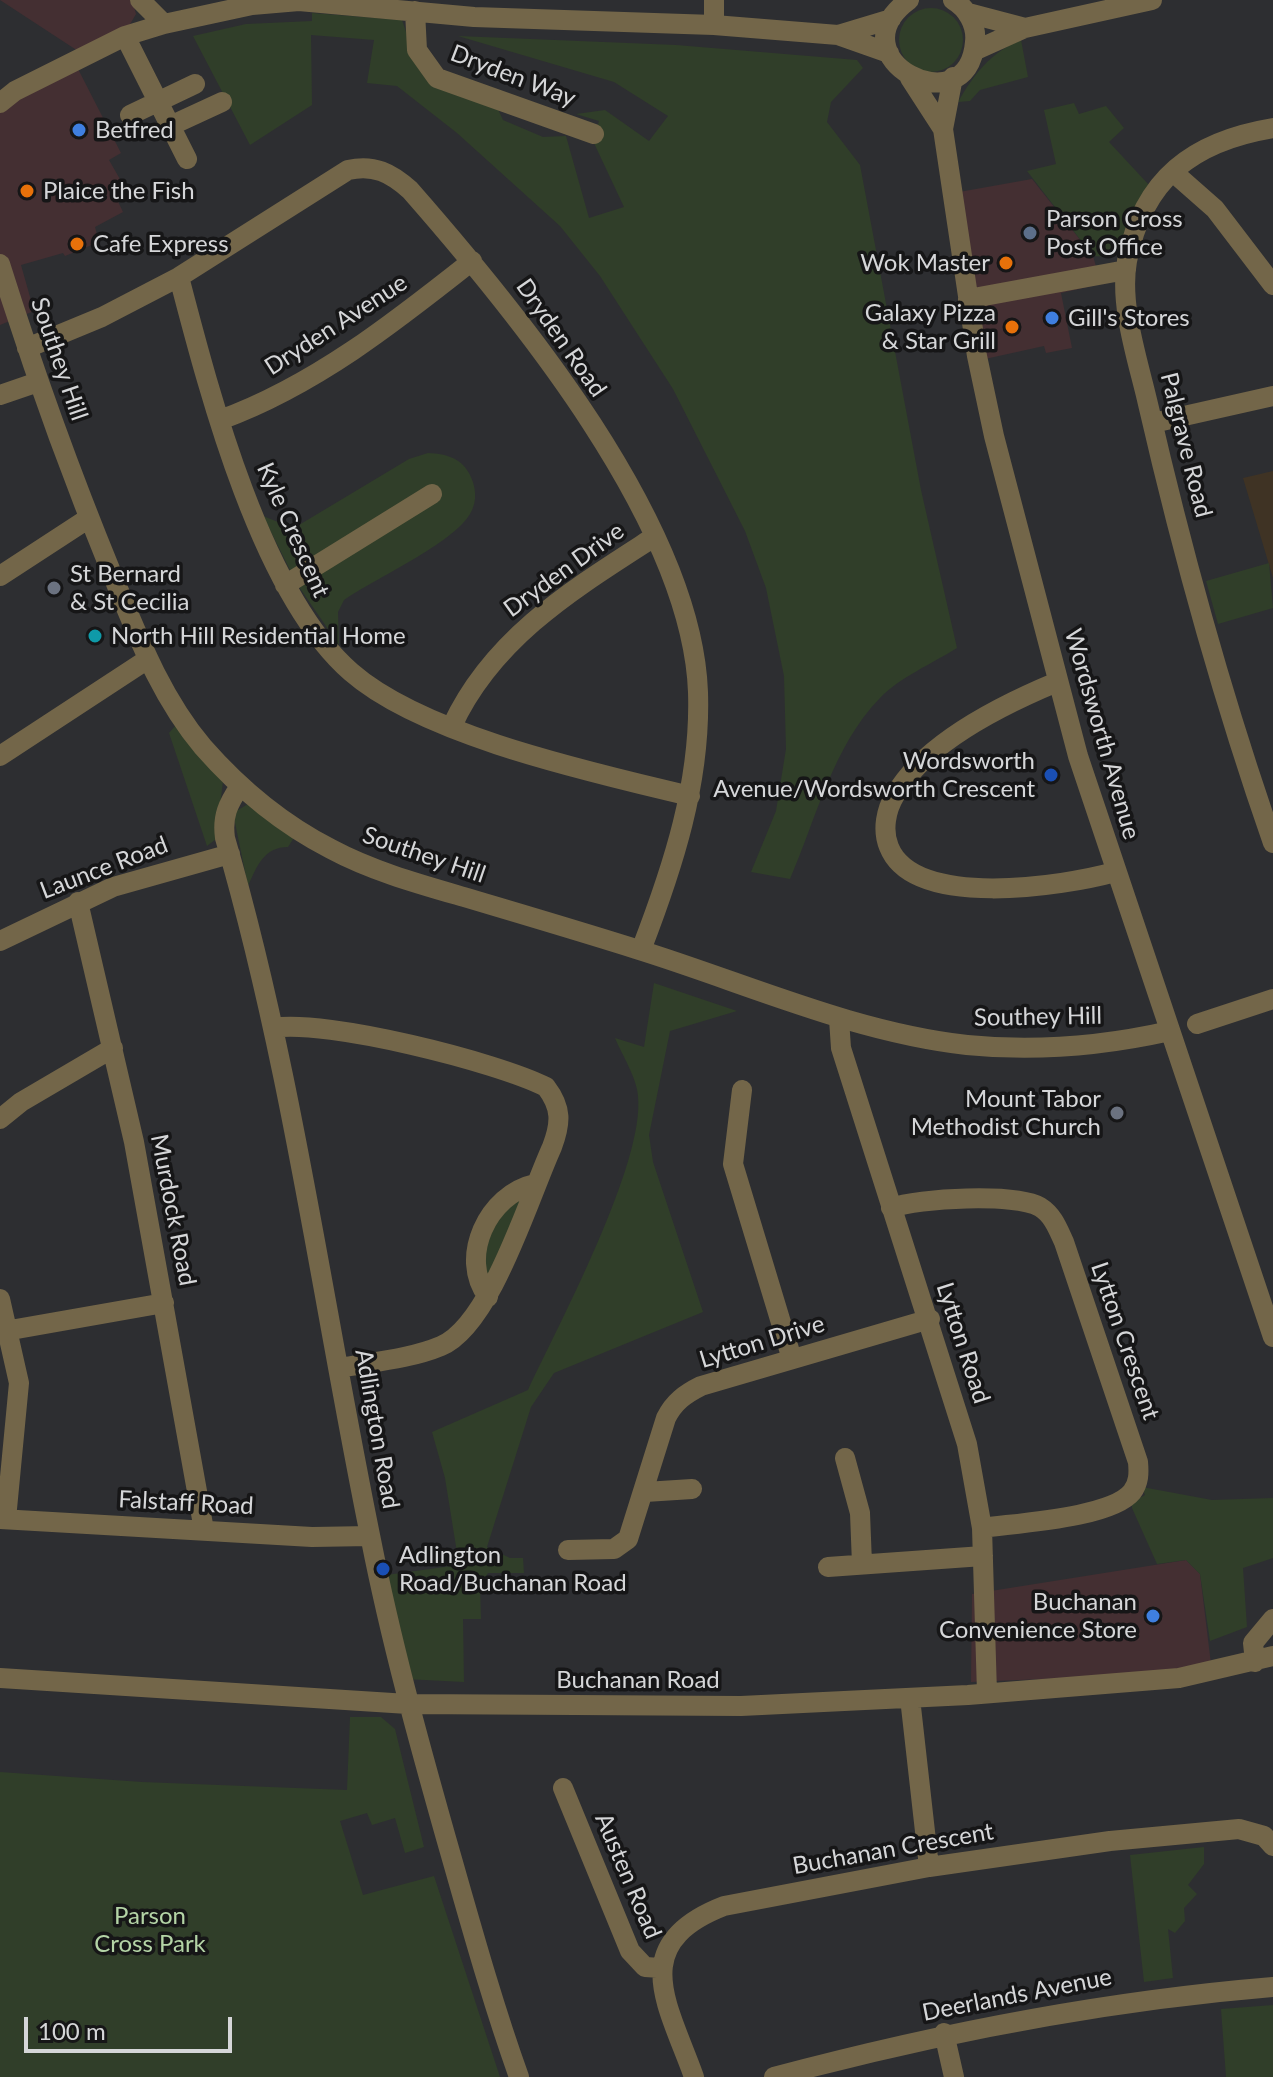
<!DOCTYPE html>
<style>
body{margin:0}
#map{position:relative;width:1273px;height:2077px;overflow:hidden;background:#2d2e31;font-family:Lato,sans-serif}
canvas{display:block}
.scale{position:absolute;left:24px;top:2017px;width:208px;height:36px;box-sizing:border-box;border:4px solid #d5d6d8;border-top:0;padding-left:10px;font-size:24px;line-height:28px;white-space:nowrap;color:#d5d6d8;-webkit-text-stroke:6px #161617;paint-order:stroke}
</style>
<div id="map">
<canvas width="1273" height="2077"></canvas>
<div class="scale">100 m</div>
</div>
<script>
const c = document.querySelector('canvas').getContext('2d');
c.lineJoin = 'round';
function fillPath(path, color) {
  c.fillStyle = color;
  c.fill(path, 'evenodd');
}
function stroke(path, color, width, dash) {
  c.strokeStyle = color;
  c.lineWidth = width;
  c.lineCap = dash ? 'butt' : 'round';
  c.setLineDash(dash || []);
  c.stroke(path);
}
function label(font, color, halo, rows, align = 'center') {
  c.font = font + ' Lato,sans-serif';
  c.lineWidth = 7;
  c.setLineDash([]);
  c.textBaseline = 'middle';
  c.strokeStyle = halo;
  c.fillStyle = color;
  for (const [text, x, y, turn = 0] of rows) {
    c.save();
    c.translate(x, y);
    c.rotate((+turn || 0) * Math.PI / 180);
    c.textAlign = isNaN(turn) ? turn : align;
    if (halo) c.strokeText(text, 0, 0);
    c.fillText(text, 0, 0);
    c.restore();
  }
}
const commercial = new Path2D(`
 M 0,0 L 132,0 L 136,14 L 129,26 L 78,51 Z
 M 77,67 L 121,153 L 109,160 L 125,188 L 114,193 L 123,212 L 95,227 L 99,242 L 65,256 L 63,253 L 21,265 L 34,311 L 0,325 L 0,107 Z
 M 1032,179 L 1093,256 L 1101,284 L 1061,293 L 1072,348 L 1046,353 L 1044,346 L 985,359 L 959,192 Z
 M 1186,1560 L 1200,1574 L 1212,1672 L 971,1682 L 972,1594 Z`);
const education = new Path2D(`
 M 1273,471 L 1273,578 L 1243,478 Z`);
const green = new Path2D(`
 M899 40a32 32 0 1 1 64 0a32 32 0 1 1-64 0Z
 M 312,13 L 402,20 L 418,67 L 497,107 L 503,120 L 543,137 L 566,136 L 589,218 L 624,207 L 593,141 L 599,121 L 576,114 L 605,110 L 649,141 L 668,116 L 614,82 L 458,36 L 676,45 L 857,60 L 863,68 L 831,102 L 827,122 L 860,165 L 921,490 L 957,648 C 933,663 899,678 880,698 C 833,746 816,819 790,879 L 751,872 L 776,811 L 786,749 L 784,676 L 766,588 L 745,531 L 673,389 L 600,276 L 560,226 L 457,133 L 397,86 L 367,83 L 374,40 L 311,35 L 312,105 L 250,145 L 193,36 L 246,24 L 312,21 Z
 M 1021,40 L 1028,77 L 980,90 L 970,101 L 958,102 C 975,73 990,53 1021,40 Z
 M 1074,103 L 1079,114 L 1106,106 L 1124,128 L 1109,142 L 1149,185 L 1117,252 L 1108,257 L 1093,256 L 1027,171 L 1056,164 L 1044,110 Z
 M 428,453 C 445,454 460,457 469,473 C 476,486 478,501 470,514 C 452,544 376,578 344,600 L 338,612 L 339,645 L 297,584 L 263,516 L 283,524 L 299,525 L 409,459 Z
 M 1269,563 L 1273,608 L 1218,624 L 1206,581 Z
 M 176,725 L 223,781 L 216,839 L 207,846 L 169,733 Z
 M 248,804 L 295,836 L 288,847 C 264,847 257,866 248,886 L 233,813 Z
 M 654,983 L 737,1011 L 670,1031 L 649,1135 L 653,1162 L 703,1312 L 554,1373 L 531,1407 L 487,1547 L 510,1558 L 523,1558 L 524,1573 L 488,1573 L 480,1587 L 481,1619 L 463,1619 L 464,1682 L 405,1679 L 379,1576 L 459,1565 L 445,1478 L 432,1432 L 528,1390 C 559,1324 645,1163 638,1096 C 637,1078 622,1055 615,1038 L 644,1047 Z
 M 525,1195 L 486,1284 L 479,1269 L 492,1219 Z
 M 1142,1487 L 1212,1500 L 1273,1498 L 1273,1558 L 1243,1568 L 1247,1627 L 1210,1641 L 1200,1574 L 1186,1560 L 1157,1564 L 1132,1508 L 1132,1502 L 1145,1495 Z
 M 350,1717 L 381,1717 L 395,1729 L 424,1847 L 405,1853 L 395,1818 L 372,1825 L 367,1813 L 340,1821 L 363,1895 L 434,1876 L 500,2077 L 0,2077 L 0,1772 L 142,1782 L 347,1790 Z
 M 1204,1847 L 1204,1864 L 1188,1885 L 1197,1894 L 1184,1908 L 1185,1921 L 1175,1933 L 1168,1929 L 1173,1978 L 1144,1982 L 1130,1855 Z
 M 1273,2005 L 1273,2077 L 1226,2077 L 1221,2009 Z`);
const minor = new Path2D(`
 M 140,0 L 164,24
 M 714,0 L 714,25
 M 909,0 C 831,57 968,129 975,42 C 977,25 967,8 953,0
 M 415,11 L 417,50 L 437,78 L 594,134
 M 968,13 L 1025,28
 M 838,35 L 891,19
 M 125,36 L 187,159
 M 974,51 L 1025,28 L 1152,0
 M 953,77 L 943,129 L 977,356 L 994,436 L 1078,756 L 1273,1337
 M 910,78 L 943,129
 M 0,103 L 15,91 L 125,36 L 164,24 L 252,5 L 299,1 L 474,17 L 714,25 L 838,35 L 889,53
 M 130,115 L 195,84
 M 170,126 L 222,102
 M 1273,128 C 1194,141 1143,178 1127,261 C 1119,306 1138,360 1148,404 C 1182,552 1223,700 1273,843
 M 1173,172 L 1215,209 L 1273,285
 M 0,264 C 33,369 70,472 112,574 C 137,634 160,696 203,747 C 239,788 282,824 331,849 C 372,871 419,884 464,897 C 521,914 579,931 636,949 C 746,983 852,1032 967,1045 C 1036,1052 1103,1046 1170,1031
 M 179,277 C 209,392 261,594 351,672 C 424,736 595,773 690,796
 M 968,299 L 1126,270
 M 27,348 L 102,317 L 179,277 L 348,170 C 374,164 391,173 410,190 C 517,312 692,524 698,692 C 701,782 673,867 641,950
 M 0,395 L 38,382
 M 220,420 C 314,386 395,322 472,261
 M 1153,423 L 1273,396
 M 0,576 L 89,518
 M 285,585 L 432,494
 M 1057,682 C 1004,704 925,743 895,795 C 886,810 882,830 889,847 C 914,910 1064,886 1115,872
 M 452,726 C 493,637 575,588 654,537
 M 0,756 L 148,659
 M 240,786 C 228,804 222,816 225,838 C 292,1068 323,1306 371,1540 C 391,1641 418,1739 446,1838 C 469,1918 491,1999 519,2077
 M 78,902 L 134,1142 L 204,1530
 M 0,941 L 113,887 L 230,854
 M 839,1019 L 841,1048 L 967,1444 L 982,1528 L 987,1693
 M 1197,1024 L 1273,999
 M 273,1028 C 326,1019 497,1062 546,1087 C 562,1108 561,1123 552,1147 C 529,1197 491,1325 441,1346 C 410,1359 372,1362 339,1368
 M 742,1090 L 733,1164 L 792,1359
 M 0,1119 L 21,1102 L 113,1048
 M 891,1208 C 919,1198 1015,1193 1040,1207 C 1053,1215 1058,1229 1064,1242 L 1138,1462 C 1139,1473 1139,1483 1132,1492 C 1111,1518 1016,1523 982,1528
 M 488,1297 C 458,1258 488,1194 535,1184
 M 0,1299 L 19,1383 L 6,1519
 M 0,1332 L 164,1303
 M 845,1458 L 860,1513 L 862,1564
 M 645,1492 L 692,1489
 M 0,1519 L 312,1537 L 370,1536
 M 568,1550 L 614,1549 L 628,1539 L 666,1418 C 674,1402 685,1394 701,1386 L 930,1319
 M 828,1567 L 983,1556
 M 1255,1662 L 1253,1643 L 1273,1619
 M 0,1678 L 408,1704 L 741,1706 L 968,1695 L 1179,1678 L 1273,1656
 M 910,1698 L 929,1867
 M 563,1788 L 630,1951 L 645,1967 L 661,1968
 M 944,2033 L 954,2077
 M 694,2077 C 668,2004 626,1944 724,1906 L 929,1867 L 1110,1841 L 1239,1829 L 1264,1836 L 1273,1846
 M 774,2077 C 939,2033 1103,2001 1273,1987`);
const markers = [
 [79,130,8,"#3f7fe0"],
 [27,191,8,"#e8710a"],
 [1030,233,8,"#5c6f8a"],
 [77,244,8,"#e8710a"],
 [1006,263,8,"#e8710a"],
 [1052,318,8,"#3f7fe0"],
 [1012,327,8,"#e8710a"],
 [54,588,8,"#6b7280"],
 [95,636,8,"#0f9aa8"],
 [1051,775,8,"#1a4fb4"],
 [1117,1113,8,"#6b7280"],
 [383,1569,8,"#1a4fb4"],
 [1153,1616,8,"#3f7fe0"]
];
const streetNames = [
 ["Dryden Way",513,76,21],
 ["Dryden Avenue",336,325,-33],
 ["Dryden Road",561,338,55],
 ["Southey Hill",59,359,71],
 ["Palgrave Road",1186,445,76],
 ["Kyle Crescent",293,530,66],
 ["Dryden Drive",564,570,-36],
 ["Wordsworth Avenue",1102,734,74],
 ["Southey Hill",424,855,19],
 ["Launce Road",104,868,-21],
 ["Southey Hill",1038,1017,-1],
 ["Murdock Road",173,1210,79],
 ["Lytton Crescent",1125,1341,71],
 ["Lytton Drive",762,1342,-17],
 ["Lytton Road",963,1343,72],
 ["Adlington Road",377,1429,80],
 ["Falstaff Road",186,1503,3],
 ["Buchanan Road",638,1680],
 ["Buchanan Crescent",893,1849,-10],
 ["Austen Road",628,1876,67],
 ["Deerlands Avenue",1017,1995,-11]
];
const poiNames = [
 ["Betfred",95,130],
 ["Plaice the Fish",43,191],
 ["Parson Cross",1046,219],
 ["Post Office",1046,247],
 ["Cafe Express",93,244],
 ["Wok Master",990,263,"right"],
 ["Galaxy Pizza",996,313,"right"],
 ["& Star Grill",996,341,"right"],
 ["Gill's Stores",1068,318],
 ["St Bernard",70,574],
 ["& St Cecilia",70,602],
 ["North Hill Residential Home",111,636],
 ["Wordsworth",1035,761,"right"],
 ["Avenue/Wordsworth Crescent",1035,789,"right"],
 ["Mount Tabor",1101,1099,"right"],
 ["Methodist Church",1101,1127,"right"],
 ["Adlington",399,1555],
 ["Road/Buchanan Road",399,1583],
 ["Buchanan",1137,1602,"right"],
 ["Convenience Store",1137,1630,"right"]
];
const parkNames = [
 ["Parson",150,1916],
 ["Cross Park",150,1944]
];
fillPath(commercial, '#442f32');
fillPath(education, '#3f3324');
fillPath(green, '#303e29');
stroke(minor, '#736649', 20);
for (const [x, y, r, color] of markers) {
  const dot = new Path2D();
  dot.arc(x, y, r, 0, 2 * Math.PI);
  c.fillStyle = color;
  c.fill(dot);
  stroke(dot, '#161617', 3);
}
label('24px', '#d5d6d8', '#161617', streetNames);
label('24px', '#d5d6d8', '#161617', poiNames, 'left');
label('24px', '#b4d4a6', '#161617', parkNames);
</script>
